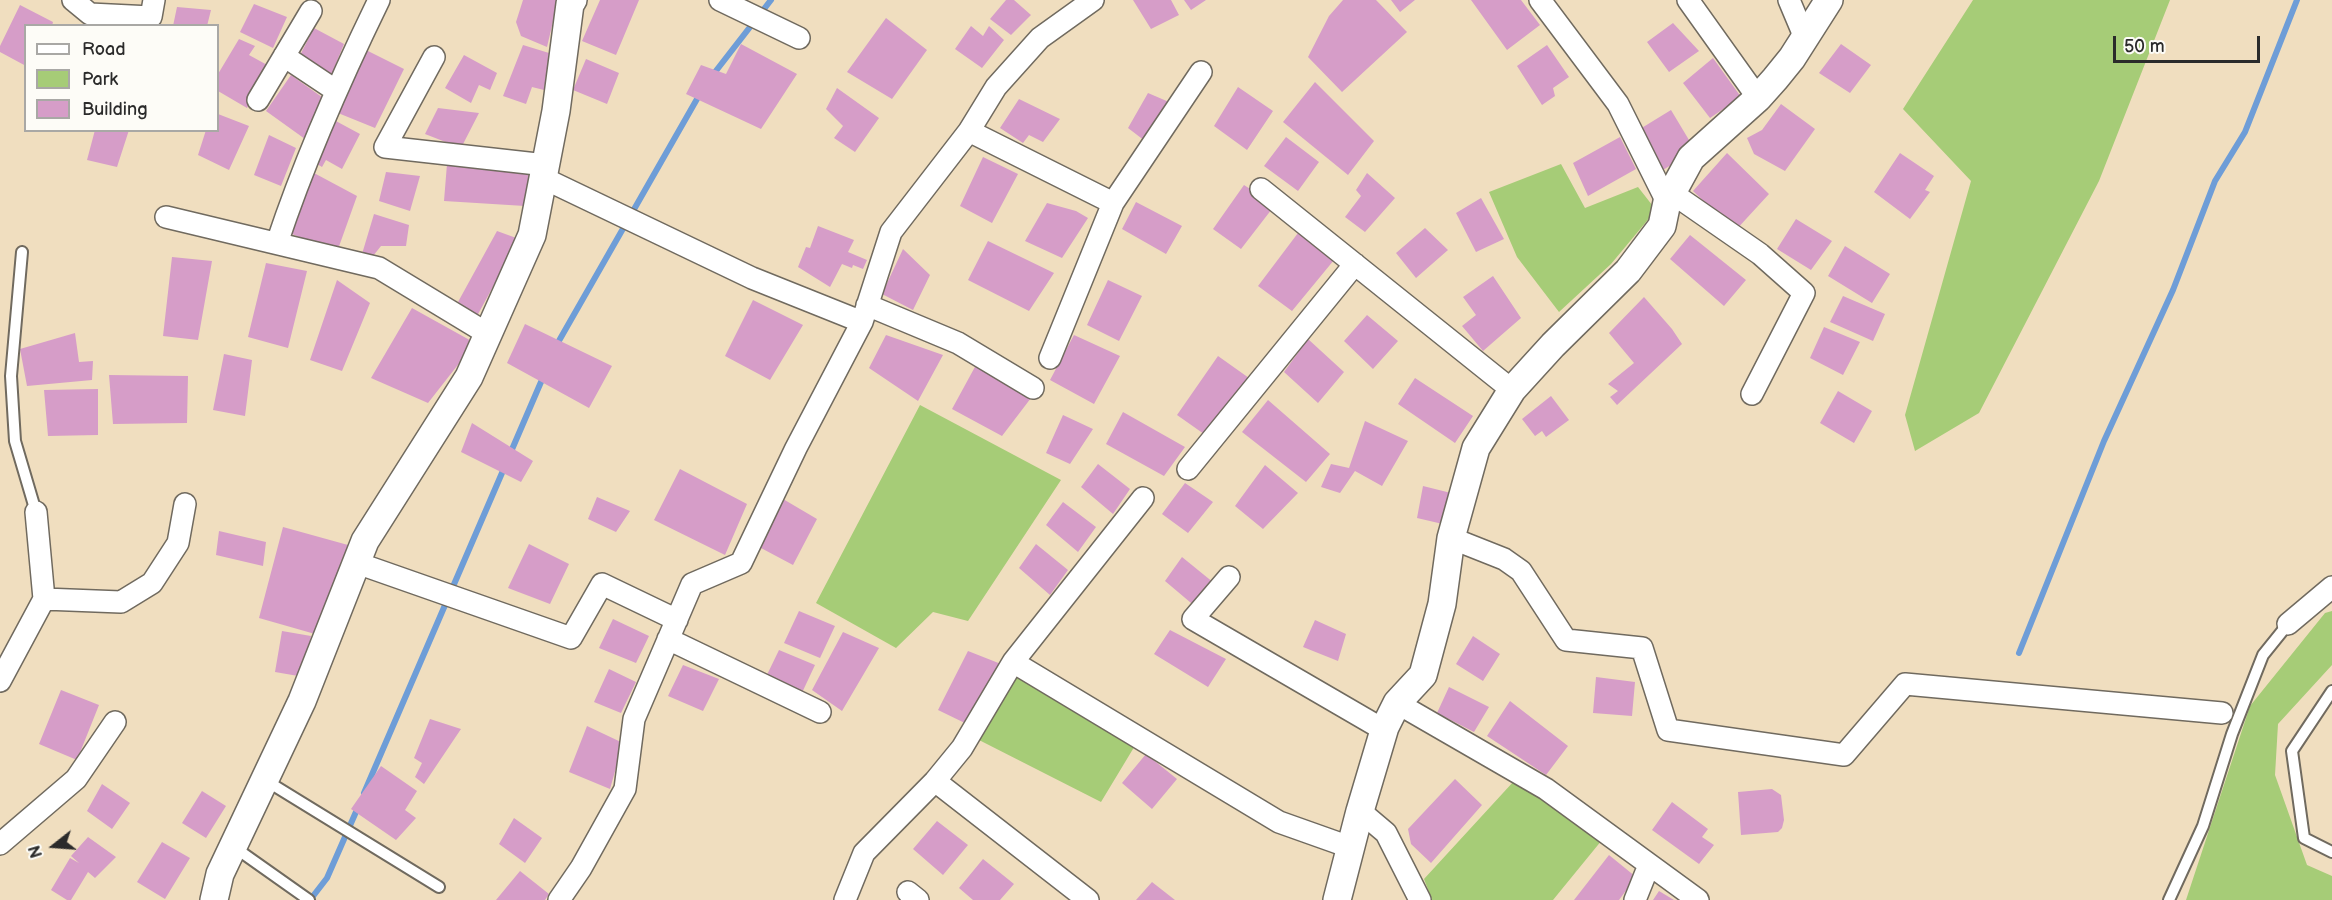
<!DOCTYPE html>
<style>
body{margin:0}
#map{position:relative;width:2332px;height:900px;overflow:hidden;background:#f0debf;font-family:"Balsamiq Sans",sans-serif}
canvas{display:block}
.legend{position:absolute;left:24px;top:24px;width:195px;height:108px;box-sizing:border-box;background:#fdfcf7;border:2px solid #a9a8a5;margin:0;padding:8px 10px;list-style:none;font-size:18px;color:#2b2b2b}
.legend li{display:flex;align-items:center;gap:12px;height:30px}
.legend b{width:30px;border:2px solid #a9a8a5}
.north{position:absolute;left:24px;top:816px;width:60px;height:60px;-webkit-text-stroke:4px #fdfcf7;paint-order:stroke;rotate:253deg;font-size:16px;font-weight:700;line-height:24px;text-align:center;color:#2b2b2b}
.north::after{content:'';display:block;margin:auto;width:21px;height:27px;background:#2b2b2b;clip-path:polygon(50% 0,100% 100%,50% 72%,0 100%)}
.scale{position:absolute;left:2113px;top:36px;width:147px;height:27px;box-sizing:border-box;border:3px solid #2b2b2b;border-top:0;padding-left:8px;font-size:18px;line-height:21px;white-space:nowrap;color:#2b2b2b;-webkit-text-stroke:4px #fdfcf7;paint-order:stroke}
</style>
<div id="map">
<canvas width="2332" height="900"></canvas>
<ul class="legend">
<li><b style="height:8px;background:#fff"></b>Road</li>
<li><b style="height:16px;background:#a6cc77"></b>Park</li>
<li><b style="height:16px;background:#d69dc8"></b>Building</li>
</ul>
<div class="north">N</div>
<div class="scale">50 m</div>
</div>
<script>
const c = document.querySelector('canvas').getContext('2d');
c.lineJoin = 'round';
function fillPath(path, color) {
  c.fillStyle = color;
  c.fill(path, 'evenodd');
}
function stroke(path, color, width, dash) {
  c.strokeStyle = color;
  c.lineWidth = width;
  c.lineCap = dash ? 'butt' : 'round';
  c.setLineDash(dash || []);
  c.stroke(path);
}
const green = new Path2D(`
 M 1973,0 L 2170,0 L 2099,181 L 1979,413 L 1915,451 L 1905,415 L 1971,181 L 1903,109 Z
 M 1561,164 L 1585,208 L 1638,187 L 1656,210 L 1611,264 L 1559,312 L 1517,257 L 1489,192 Z
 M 920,405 L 1061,480 L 968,621 L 933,612 L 896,648 L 816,603 Z
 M 2332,611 L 2332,665 L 2278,724 L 2275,775 L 2307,865 L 2332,876 L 2332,900 L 2186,900 L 2250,706 L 2325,613 Z
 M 1016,673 L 1136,744 L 1101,802 L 979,740 Z
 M 1514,781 L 1602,840 L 1553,900 L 1432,900 L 1424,879 Z`);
const stream = new Path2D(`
 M 712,76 L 771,0
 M 556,346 L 701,92
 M 510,454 L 544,375
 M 2019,653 L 2104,441 L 2173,290 L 2215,181 L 2245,132 L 2297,0
 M 364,793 L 505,466
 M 310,900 L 327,878 L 359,805`);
const building = new Path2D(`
 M 523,0 L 558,0 L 547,47 L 521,36 L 516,22 Z
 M 600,0 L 639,0 L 616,55 L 582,41 Z
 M 1006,0 L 1014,0 L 1031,15 L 1011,35 L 990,19 Z
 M 1133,0 L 1171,0 L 1179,15 L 1151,29 Z
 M 1184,0 L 1206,0 L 1191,10 Z
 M 1343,0 L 1376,0 L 1407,32 L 1342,92 L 1308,57 L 1329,16 Z
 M 1391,0 L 1415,0 L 1400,12 Z
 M 1471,0 L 1521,0 L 1540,25 L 1507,50 Z
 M 254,4 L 287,17 L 273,48 L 240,32 Z
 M 20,5 L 53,22 L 52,26 L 26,26 L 26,66 L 0,52 L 0,46 Z
 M 177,7 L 211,10 L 207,26 L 173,26 Z
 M 886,18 L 927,50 L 892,99 L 847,72 Z
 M 1673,23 L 1699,51 L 1669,72 L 1647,42 Z
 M 971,26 L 983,36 L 989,26 L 1004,40 L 982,68 L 955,49 Z
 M 314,28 L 344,44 L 331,76 L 298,59 Z
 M 239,39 L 255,46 L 249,55 L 269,66 L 247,108 L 218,91 L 218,74 Z
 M 741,44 L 797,74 L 761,129 L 686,94 L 701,65 L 726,74 Z
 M 1841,44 L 1871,65 L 1850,93 L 1819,73 Z
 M 523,45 L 549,53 L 544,90 L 532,87 L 526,104 L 503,96 Z
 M 1547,45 L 1569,77 L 1553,88 L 1555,96 L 1542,105 L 1517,66 Z
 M 364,49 L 404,69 L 375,128 L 338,113 Z
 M 464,55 L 497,73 L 490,90 L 479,85 L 471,103 L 445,88 Z
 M 1713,58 L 1741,97 L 1710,118 L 1683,83 Z
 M 586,59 L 619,73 L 607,104 L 573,90 Z
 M 291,75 L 326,100 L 305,139 L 266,111 Z
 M 1315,82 L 1374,141 L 1348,175 L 1283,122 Z
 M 1238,87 L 1273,111 L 1247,150 L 1214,126 Z
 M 837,88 L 879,118 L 855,152 L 834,138 L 843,126 L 826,109 Z
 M 1148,93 L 1169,102 L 1145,141 L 1128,128 Z
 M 1019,99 L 1060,119 L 1043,142 L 1029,135 L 1023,143 L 1000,128 Z
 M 1781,104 L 1815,129 L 1785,171 L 1754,154 L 1747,138 L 1762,130 Z
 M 438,108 L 479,113 L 461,148 L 425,134 Z
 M 1671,110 L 1695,150 L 1663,170 L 1640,129 Z
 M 218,114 L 249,126 L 229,170 L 198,155 L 206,130 L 218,130 Z
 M 334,120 L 360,134 L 342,169 L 326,160 L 322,167 L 312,161 Z
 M 95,130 L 129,130 L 117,167 L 87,160 Z
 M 269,135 L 296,148 L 281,186 L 254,175 Z
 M 1286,137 L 1319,162 L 1298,191 L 1264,166 Z
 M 1620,137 L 1636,169 L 1588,196 L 1573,163 Z
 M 1727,153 L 1769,194 L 1735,231 L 1693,191 Z
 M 1900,153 L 1934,176 L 1925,190 L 1930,192 L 1910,219 L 1874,192 Z
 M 983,157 L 1018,174 L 992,223 L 960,206 Z
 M 447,164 L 532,170 L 525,206 L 444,201 Z
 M 386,172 L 420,176 L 410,211 L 379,201 Z
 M 314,173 L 357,196 L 337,252 L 292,234 Z
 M 1367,173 L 1395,198 L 1365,232 L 1345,217 L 1361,196 L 1356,190 Z
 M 1244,185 L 1275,205 L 1241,249 L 1213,229 Z
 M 1481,198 L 1504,239 L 1476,252 L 1456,213 Z
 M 1136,202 L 1182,226 L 1166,254 L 1122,229 Z
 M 1047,203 L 1076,211 L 1088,218 L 1062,258 L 1025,241 Z
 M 374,214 L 409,225 L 406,246 L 381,246 L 373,256 L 362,254 Z
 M 1796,219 L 1832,241 L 1811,270 L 1777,249 Z
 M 818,226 L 854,240 L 848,252 L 867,260 L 863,269 L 853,265 L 852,268 L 842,264 L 830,287 L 798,267 L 806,247 L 810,248 Z
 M 1425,228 L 1448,250 L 1416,278 L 1396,253 Z
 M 497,231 L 519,239 L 477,316 L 458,302 Z
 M 1298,233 L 1334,260 L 1292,311 L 1258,286 Z
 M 1690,235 L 1746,280 L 1724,306 L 1670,259 Z
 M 988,241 L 1054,273 L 1029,311 L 968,280 Z
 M 1845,246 L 1890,274 L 1872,303 L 1828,276 Z
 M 903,249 L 930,275 L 913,310 L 882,294 Z
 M 172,257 L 212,261 L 198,340 L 163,336 Z
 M 266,263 L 307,271 L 288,348 L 248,337 Z
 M 1493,276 L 1521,318 L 1483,351 L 1462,326 L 1476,315 L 1463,297 Z
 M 337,280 L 370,303 L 342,371 L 310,360 Z
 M 1108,280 L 1142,296 L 1119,341 L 1087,325 Z
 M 1843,296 L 1885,314 L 1873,341 L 1830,322 Z
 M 1644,297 L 1672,329 L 1682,344 L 1617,405 L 1610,397 L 1618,391 L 1608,384 L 1634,363 L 1609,333 Z
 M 753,300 L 803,325 L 770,380 L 725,356 Z
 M 412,308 L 475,343 L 428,403 L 371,378 Z
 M 1367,315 L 1398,341 L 1373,369 L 1344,341 Z
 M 525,324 L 612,366 L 589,408 L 507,363 Z
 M 1824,327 L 1860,342 L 1843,375 L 1810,358 Z
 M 75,333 L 79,362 L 93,361 L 92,380 L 27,386 L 20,349 Z
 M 886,335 L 943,355 L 918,401 L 869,368 Z
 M 1074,335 L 1120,356 L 1094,404 L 1050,380 Z
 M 1308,339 L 1344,372 L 1318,403 L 1284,372 Z
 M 224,354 L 252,360 L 245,416 L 213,410 Z
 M 1218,356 L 1249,378 L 1204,434 L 1177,415 Z
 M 976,365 L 1031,398 L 1002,436 L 952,409 Z
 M 109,375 L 188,376 L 187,423 L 113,424 Z
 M 1415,378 L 1473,416 L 1455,443 L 1398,404 Z
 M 98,389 L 98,435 L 48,436 L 44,390 Z
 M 1838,391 L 1872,411 L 1854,443 L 1820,423 Z
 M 1551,396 L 1569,420 L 1546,437 L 1542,431 L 1535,436 L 1522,419 Z
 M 1268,400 L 1330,454 L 1306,482 L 1242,432 Z
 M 1123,412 L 1185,447 L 1164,476 L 1106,444 Z
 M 1063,415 L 1093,429 L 1070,464 L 1046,453 Z
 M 1365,421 L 1408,441 L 1382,486 L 1355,471 L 1340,493 L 1321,487 L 1331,464 L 1349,468 Z
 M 472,423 L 533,461 L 521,482 L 461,452 Z
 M 1098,464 L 1130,489 L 1113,514 L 1081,487 Z
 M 1265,465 L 1298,493 L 1263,529 L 1235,506 Z
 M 680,469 L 747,504 L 725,555 L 654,520 Z
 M 1185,483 L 1213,502 L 1188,533 L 1162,514 Z
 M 1423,486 L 1455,494 L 1447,525 L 1417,518 Z
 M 597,497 L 630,511 L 616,532 L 588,519 Z
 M 783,499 L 817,519 L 793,565 L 761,548 Z
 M 1063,502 L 1096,527 L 1078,552 L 1046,525 Z
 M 283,527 L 348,545 L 322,636 L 259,618 Z
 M 219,531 L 266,542 L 263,566 L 216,555 Z
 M 529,544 L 569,564 L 550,604 L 508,588 Z
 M 1036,544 L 1068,570 L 1050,595 L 1019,568 Z
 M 1182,557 L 1214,583 L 1197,608 L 1165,581 Z
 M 799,611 L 835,626 L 820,658 L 784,643 Z
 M 613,619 L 649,636 L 636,663 L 599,648 Z
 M 1315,620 L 1346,634 L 1338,661 L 1303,647 Z
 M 1170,630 L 1226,659 L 1208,687 L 1154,654 Z
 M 282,631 L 311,636 L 304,677 L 275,672 Z
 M 843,632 L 879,648 L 842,711 L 812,690 Z
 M 1473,636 L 1500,654 L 1483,681 L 1456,664 Z
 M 779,650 L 815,665 L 800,697 L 764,681 Z
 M 968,651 L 1001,664 L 971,726 L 938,710 Z
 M 683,665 L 719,679 L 703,711 L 668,696 Z
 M 609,669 L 636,682 L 621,713 L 594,702 Z
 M 1596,677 L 1635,682 L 1632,716 L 1593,713 Z
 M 1449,687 L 1489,707 L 1474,732 L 1437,713 Z
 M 61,690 L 99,705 L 77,760 L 39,744 Z
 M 1510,701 L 1568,746 L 1546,775 L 1487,736 Z
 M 430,719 L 461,729 L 424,784 L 415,777 L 422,763 L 414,758 Z
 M 587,726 L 623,743 L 610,789 L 569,772 Z
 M 1146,754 L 1177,779 L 1152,809 L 1122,783 Z
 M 381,766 L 417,791 L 405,810 L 416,818 L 396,840 L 351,809 Z
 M 1455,779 L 1482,805 L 1431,863 L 1411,844 L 1408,829 Z
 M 102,784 L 130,803 L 112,829 L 87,811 Z
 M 1772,789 L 1781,795 L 1784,820 L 1782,828 L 1778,832 L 1741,835 L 1738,792 Z
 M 202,791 L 226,806 L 206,838 L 182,823 Z
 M 1672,802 L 1708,829 L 1702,837 L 1714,845 L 1699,864 L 1652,830 Z
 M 514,818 L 542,838 L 525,863 L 499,844 Z
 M 937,821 L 968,845 L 943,875 L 913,849 Z
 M 88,837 L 116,857 L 95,878 L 88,872 L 71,900 L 67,900 L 51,890 L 70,858 L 79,863 L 71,856 Z
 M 162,842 L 190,858 L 165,899 L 137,882 Z
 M 1609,855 L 1636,877 L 1619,900 L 1574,900 Z
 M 983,859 L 1014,884 L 1000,900 L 973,900 L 959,888 Z
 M 520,871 L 549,894 L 545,900 L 496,900 Z
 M 1152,882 L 1175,900 L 1136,900 Z
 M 1659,891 L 1674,900 L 1653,900 Z`);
const service = new Path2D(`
 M 22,252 L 11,376 L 15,441 L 36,512
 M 2332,691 L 2292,751 L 2304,838 L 2332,852
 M 265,780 L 439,887
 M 234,847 L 309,900
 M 2169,900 L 2203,826 L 2232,734 L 2263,655 L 2288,624`);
const minor = new Path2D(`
 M 73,0 L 90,14 L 151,17 L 154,0
 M 720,0 L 799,38
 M 1540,0 L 1618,104 L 1667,202
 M 1688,0 L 1758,98
 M 1789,0 L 1805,38
 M 284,56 L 335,90
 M 434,57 L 385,147 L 546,165
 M 258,100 L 311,11
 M 969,131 L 1113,203
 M 543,178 L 752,278 L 862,322
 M 1261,189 L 1512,390
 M 1672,193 L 1760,254 L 1804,293 L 1752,394
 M 166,217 L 379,268 L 488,334
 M 277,243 C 305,159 340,80 379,0
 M 867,305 L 958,343 L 1033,388
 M 1050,358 L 1113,203 L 1201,72
 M 1188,469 L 1355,264
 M 1143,498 L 1013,662 L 1279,822 L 1341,844 L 1353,842
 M 36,512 L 44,599
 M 1451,538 L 1504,559 L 1521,571 L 1566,640 L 1642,648 L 1668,730 L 1844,755 L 1905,684 L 2222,713
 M 357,563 L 571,638 L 602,584 L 677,620
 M 1229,577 L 1193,619 L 1384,730
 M 2288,624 L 2332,587
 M 668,639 L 820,712
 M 0,681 L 44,599 L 121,602 L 152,583 L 178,543 L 185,504
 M 1397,703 L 1546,789 L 1698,900
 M 935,781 L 1088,900
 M 1360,811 L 1386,833 L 1420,900
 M 0,844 L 76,779 L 115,722
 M 908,892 L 918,900
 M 559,900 L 581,868 L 625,789 L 634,719 L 692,584 L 741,563 L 796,448 L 862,322 L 891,232 L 969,131 L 996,87 L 1040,38 L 1093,0
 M 845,900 L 864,853 L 935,781 L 962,748 L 1013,662
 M 1635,900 L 1649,865`);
const tertiary = new Path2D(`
 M 214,900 L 220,874 L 302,701 L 365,541 L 469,377 L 532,235 L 556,111 L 570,4 L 573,0
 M 1337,900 L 1360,811 L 1385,727 L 1397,703 L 1423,675 L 1442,604 L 1451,538 L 1476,448 L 1512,390 L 1553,345 L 1628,271 L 1662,226 L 1667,202 L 1691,158 L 1758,98 L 1775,79 L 1792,58 L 1829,0`);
fillPath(green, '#a6cc77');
stroke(stream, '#6e9dd7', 6);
fillPath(building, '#d69dc8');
stroke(service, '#706a5f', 14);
stroke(minor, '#706a5f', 24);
stroke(tertiary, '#706a5f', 30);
stroke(service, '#fff', 10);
stroke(minor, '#fff', 21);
stroke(tertiary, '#fff', 27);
</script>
